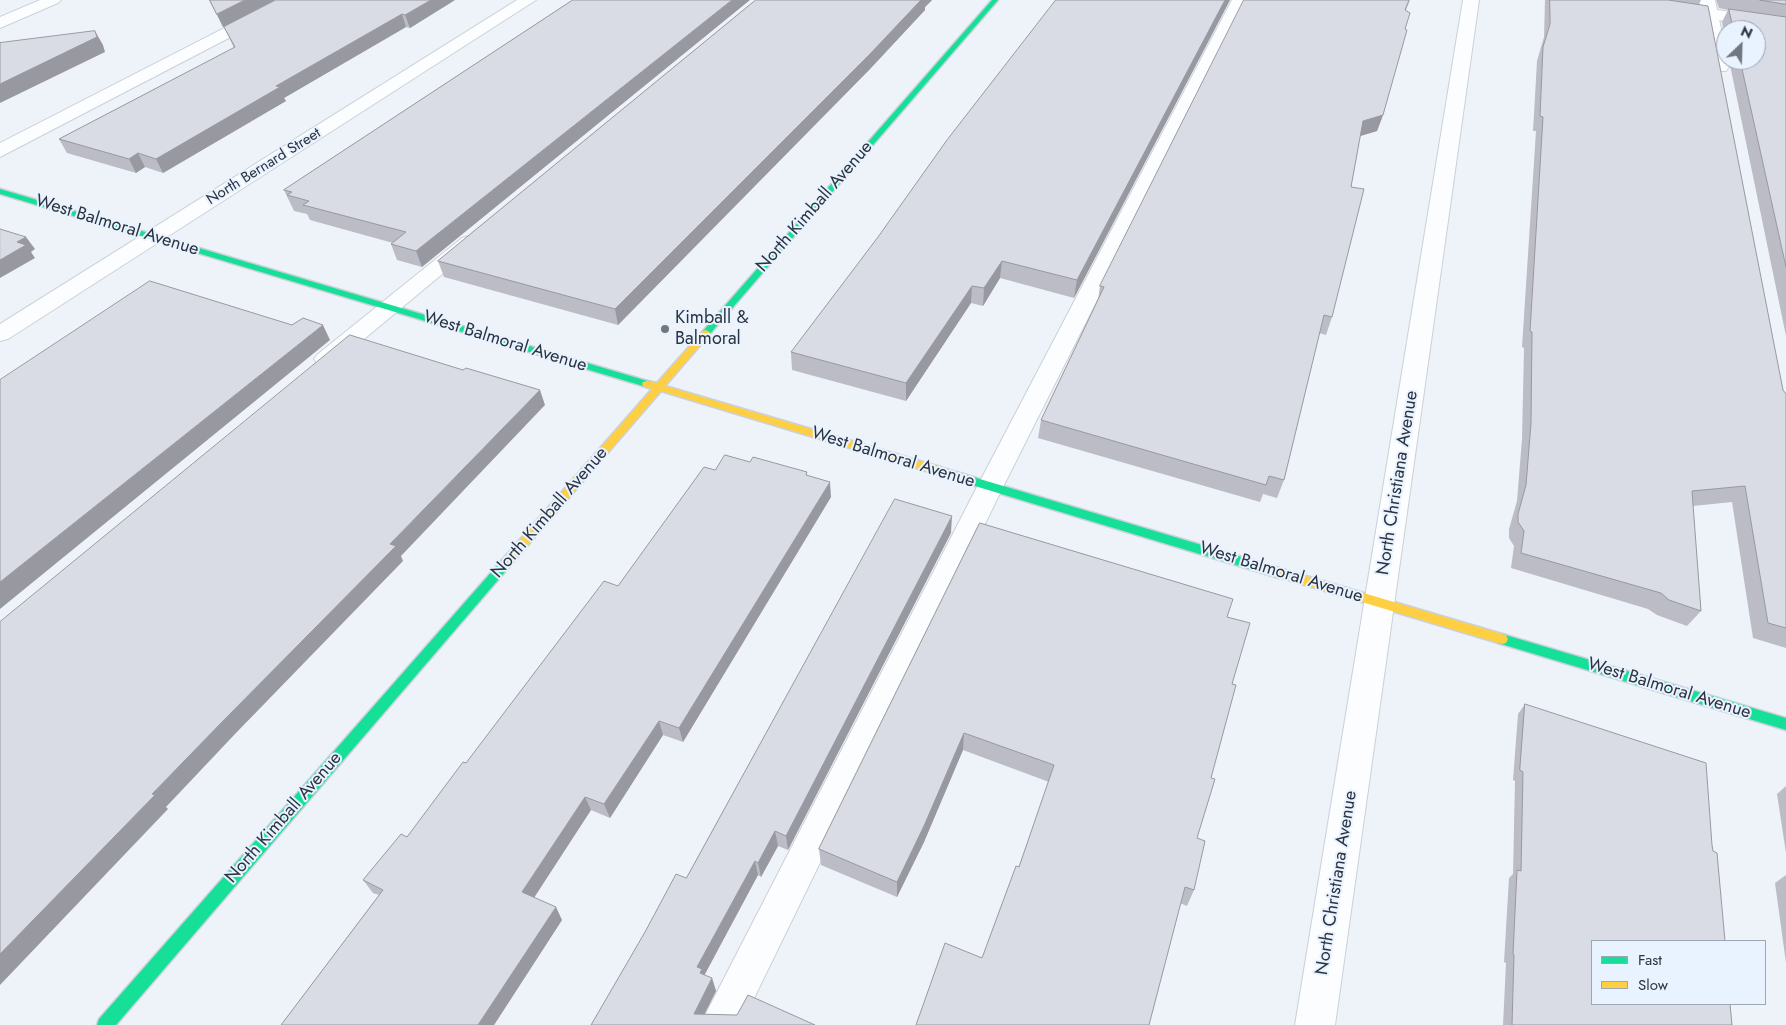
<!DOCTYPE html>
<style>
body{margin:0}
#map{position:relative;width:1786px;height:1025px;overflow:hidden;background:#eef3fa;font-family:Jost,sans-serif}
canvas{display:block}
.legend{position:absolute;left:1591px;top:940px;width:175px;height:65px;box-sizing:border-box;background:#e9f2ff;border:1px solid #9da6b3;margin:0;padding:6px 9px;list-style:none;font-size:15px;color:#2b3440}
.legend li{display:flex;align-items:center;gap:10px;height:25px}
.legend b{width:25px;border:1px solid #9da6b3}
.north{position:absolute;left:1716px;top:20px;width:50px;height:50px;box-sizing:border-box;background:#e9f2ff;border:1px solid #9da6b3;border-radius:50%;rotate:24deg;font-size:14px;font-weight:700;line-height:20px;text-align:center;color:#2b3440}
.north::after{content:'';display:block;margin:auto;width:18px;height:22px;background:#6f7781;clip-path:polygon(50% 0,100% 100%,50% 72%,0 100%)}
</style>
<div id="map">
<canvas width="1786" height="1025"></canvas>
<ul class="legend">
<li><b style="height:6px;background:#16e098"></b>Fast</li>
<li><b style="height:6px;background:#ffcf43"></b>Slow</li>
</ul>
<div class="north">N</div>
</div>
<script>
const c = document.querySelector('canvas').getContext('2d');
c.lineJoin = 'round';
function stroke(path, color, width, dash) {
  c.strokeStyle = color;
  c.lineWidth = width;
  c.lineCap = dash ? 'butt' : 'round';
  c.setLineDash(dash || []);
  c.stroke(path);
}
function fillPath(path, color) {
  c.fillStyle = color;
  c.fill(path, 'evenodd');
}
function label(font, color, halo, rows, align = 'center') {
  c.font = font + ' Jost,sans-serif';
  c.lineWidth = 4;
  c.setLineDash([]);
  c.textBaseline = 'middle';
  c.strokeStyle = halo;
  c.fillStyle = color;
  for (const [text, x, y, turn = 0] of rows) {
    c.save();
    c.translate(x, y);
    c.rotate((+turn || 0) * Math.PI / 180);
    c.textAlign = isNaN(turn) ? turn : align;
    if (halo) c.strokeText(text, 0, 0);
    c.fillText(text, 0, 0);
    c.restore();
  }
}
const lane = new Path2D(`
 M 279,0 L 299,0 L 296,3 L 0,157 L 0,143 Z
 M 1232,0 L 1248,0 L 1003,487 L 741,1025 L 700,1025 L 977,487 Z
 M 1699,0 L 1715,0 L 1729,67 L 1726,71 L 1714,71 L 1711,67 Z
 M 469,236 L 476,238 L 480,242 L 476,246 L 334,364 L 326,367 L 318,364 L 314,359 L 318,354 L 462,238 Z`);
const street = new Path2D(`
 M 40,0 L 61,0 L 58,3 L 0,28 L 0,17 Z
 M 517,0 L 536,0 L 8,339 L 0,341 L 0,324 Z
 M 1463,0 L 1479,0 L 1335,1025 L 1295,1025 Z
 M 1608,0 L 1648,0 L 1786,20 L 1786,30 L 1616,5 Z`);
const fast = new Path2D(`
 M 992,0 L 998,0 L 709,335 L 703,335 L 703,331 Z
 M 0,189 L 651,382 L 652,384 L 651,386 L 643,386 L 0,194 Z
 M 936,466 L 1279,568 L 1283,570 L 1285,573 L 1283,576 L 1279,578 L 932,473 L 931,470 L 932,467 Z
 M 506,559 L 510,560 L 512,563 L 510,566 L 116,1025 L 97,1025 L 99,1019 L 502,560 Z
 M 1502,634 L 1786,718 L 1786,730 L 1498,643 L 1496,639 L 1498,635 Z`);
const slow = new Path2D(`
 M 706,330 L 711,333 L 709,335 L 665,386 L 940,467 L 941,470 L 940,473 L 936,474 L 661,391 L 510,566 L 502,566 L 500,563 L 502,560 L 652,389 L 643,386 L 642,384 L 643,382 L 647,381 L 657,383 L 703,331 Z
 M 1279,568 L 1502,634 L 1506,635 L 1508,639 L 1506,643 L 1502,644 L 1275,576 L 1273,573 L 1275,570 Z`);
const wall = new Path2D(`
 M 209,0 L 275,0 L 223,27 Z
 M 455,0 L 410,28 L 406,27 L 284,98 L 286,101 L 163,173 L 145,167 L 136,173 L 67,153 L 59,139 L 234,48 L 224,27 Z
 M 573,0 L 422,267 L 397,260 L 391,244 L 393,243 L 310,220 L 307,214 L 294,211 L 284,190 Z
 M 756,0 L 932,0 L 925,7 L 925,10 L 870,69 L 618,325 L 444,277 L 438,261 Z
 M 1230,0 L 1074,298 L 1000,278 L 983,306 L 971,303 L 906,401 L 792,370 L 791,352 Z
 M 1410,0 L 1406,10 L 1405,29 L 1383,115 L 1377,131 L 1360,136 L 1351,187 L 1332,317 L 1326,335 L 1319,333 L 1284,480 L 1277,498 L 1263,494 L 1260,502 L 1038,438 L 1041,420 L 1098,300 L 1100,286 Z
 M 1545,0 L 1701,0 L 1699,4 L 1783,390 L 1786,394 L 1786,648 L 1753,638 L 1732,502 L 1693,506 L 1701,611 L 1687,626 L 1657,615 L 1648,609 L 1511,568 L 1514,546 L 1509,538 L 1509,529 L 1517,501 L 1522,439 L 1524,348 L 1522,347 L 1536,131 L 1533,131 L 1537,61 L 1544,37 Z
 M 1716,0 L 1786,0 L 1786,336 L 1729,60 L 1756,60 L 1756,30 L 1726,30 L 1726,44 L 1722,22 L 1728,10 L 1719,8 Z
 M 750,462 L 807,472 L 807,475 L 831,497 L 683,742 L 663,735 L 610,818 L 591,810 L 534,897 L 562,920 L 494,1025 L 281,1025 L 379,895 L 373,893 L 363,880 L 407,837 L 466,763 L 618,586 L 715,470 Z
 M 980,523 L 1227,617 L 1232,684 L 1197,838 L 1194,890 L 1187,906 L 1180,903 L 982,958 L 1019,867 L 1049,782 L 963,750 L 924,842 L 897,897 L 821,865 L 819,849 Z
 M 951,533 L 788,850 L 778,846 L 761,877 L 758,875 L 704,975 L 712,978 L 716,991 L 704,1015 L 815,1025 L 591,1025 Z
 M 1525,704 L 1712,845 L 1732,1025 L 1503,1025 L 1506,963 L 1504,962 L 1509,878 L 1513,874 L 1515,781 L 1513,780 L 1518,714 Z
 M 1786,786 L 1786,853 L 1777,794 Z
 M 1786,875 L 1786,963 L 1775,883 Z`);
const shadedWall = new Path2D(`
 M 245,0 L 275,0 L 223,27 L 217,14 Z
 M 431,0 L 455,0 L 410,28 L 405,15 Z
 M 732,0 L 750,0 L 422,267 L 416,251 Z
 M 921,0 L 932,0 L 925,7 L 925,10 L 870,69 L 618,325 L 615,309 Z
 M 1225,0 L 1230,0 L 1074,298 L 1077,280 Z
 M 402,14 L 406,27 L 284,98 L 286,101 L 163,173 L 156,159 L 276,86 Z
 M 95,31 L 103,45 L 105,52 L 0,103 L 0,84 Z
 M 1383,115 L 1377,131 L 1357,137 L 1363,121 Z
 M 138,153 L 145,167 L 136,173 L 129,159 Z
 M 26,237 L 35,249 L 31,252 L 35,258 L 0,278 L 0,260 L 17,242 Z
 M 1002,261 L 1000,278 L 983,306 L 984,288 Z
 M 972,286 L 971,303 L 906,401 L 906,383 Z
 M 323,325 L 330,340 L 0,609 L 0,582 Z
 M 540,390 L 545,405 L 401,556 L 403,561 L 235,734 L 166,807 L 168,809 L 0,985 L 0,954 L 390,544 Z
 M 830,482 L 831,497 L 683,742 L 679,728 Z
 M 952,516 L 951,533 L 788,850 L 786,836 Z
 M 659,721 L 663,735 L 610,818 L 604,804 Z
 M 964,733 L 963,750 L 924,842 L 897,897 L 897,882 Z
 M 585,797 L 591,810 L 530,904 L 522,892 Z
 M 775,831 L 778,846 L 761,877 L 758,863 Z
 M 755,861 L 758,875 L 704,976 L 706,982 L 697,967 Z
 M 556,907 L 562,920 L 494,1025 L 478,1025 Z
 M 712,978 L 716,991 L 699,1025 L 694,1014 Z`);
const building = new Path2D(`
 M 210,0 L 245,0 L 217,14 Z
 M 276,0 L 431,0 L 405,15 L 402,14 L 276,86 L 280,87 L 156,159 L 138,153 L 129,159 L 59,139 L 235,47 L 224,27 Z
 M 573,0 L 732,0 L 416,251 L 391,244 L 406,232 L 303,205 L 309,201 L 287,195 L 292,192 L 284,190 Z
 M 756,0 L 921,0 L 870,54 L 615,309 L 438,261 Z
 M 1056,0 L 1225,0 L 1077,280 L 1002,261 L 984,288 L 972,286 L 906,383 L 791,352 L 878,237 L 947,140 Z
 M 1244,0 L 1409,0 L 1405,10 L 1410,13 L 1405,29 L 1407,30 L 1383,115 L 1363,121 L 1351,187 L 1364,189 L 1332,317 L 1324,315 L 1284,480 L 1269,476 L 1266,485 L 1041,420 L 1104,287 L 1100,286 Z
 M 1550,0 L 1668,0 L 1708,6 L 1783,390 L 1786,394 L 1786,628 L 1768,623 L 1745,486 L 1692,491 L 1701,611 L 1669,600 L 1661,593 L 1521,553 L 1524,531 L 1518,522 L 1518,514 L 1526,485 L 1531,423 L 1532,332 L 1530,331 L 1543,117 L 1540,116 L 1543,47 L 1550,24 Z
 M 1760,0 L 1786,0 L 1786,4 Z
 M 1729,9 L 1786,17 L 1786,267 L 1740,60 L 1756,60 L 1756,30 L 1734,30 Z
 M 95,31 L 97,37 L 0,84 L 0,43 Z
 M 0,229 L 26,237 L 17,242 L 26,245 L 0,260 Z
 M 150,281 L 292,325 L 303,318 L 323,325 L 0,582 L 0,380 Z
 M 350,335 L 463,370 L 466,368 L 540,390 L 390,544 L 396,546 L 224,720 L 152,794 L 155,795 L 0,954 L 0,622 Z
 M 725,455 L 750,462 L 753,457 L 807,472 L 806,475 L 830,482 L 679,728 L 659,721 L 604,804 L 585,797 L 522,892 L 556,907 L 478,1025 L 281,1025 L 383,890 L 363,880 L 401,834 L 407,837 L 463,762 L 466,763 L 604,581 L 618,586 L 704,467 L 715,470 Z
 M 895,499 L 952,516 L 786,836 L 775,831 L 758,863 L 755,861 L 697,967 L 702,969 L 700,973 L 712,978 L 694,1014 L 737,1015 L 748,995 L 815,1025 L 591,1025 L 645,932 L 676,874 L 686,878 Z
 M 980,523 L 1233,599 L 1227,617 L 1250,623 L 1232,684 L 1236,685 L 1211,778 L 1215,779 L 1197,838 L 1205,841 L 1194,890 L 1185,887 L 1149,1025 L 916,1025 L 945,943 L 982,958 L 1016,866 L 1019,867 L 1054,765 L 964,733 L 924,826 L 897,882 L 819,849 Z
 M 1525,704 L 1706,763 L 1712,845 L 1713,851 L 1717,853 L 1725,941 L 1592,941 L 1592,1004 L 1730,1004 L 1732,1025 L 1512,1025 L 1514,955 L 1513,954 L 1517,870 L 1521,871 L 1523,772 L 1520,770 Z`);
const markers = [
 [665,329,5,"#6f7781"]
];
const farStreetnames = [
 ["North Bernard Street",264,167,-32]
];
const streetNames = [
 ["North Kimball Avenue",815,207,-49],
 ["West Balmoral Avenue",117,226,17],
 ["West Balmoral Avenue",505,342,17],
 ["West Balmoral Avenue",893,458,17],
 ["North Christiana Avenue",1398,483,-81],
 ["North Kimball Avenue",550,513,-49],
 ["West Balmoral Avenue",1281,573,17],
 ["West Balmoral Avenue",1669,689,17],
 ["North Kimball Avenue",284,818,-49],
 ["North Christiana Avenue",1337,883,-81]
];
const poiNames = [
 ["Kimball &",675,319],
 ["Balmoral",675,340]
];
stroke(lane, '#cad1da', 2);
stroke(street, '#cad1da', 2);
stroke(fast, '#cad1da', 3);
stroke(slow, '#cad1da', 3);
fillPath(lane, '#fcfdfe');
fillPath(street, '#fcfdfe');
fillPath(fast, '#16e098');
fillPath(slow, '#ffcf43');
fillPath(wall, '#bbbcc5');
fillPath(shadedWall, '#9899a0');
fillPath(building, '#d9dbe5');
stroke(building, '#9899a0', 1);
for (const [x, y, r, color] of markers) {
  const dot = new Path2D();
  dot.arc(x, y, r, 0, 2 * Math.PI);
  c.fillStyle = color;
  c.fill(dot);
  stroke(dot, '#e9f2ff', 2);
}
label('15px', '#2b3440', '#e9f2ff', farStreetnames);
label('18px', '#2b3440', '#e9f2ff', streetNames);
label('18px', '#2b3440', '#e9f2ff', poiNames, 'left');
</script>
